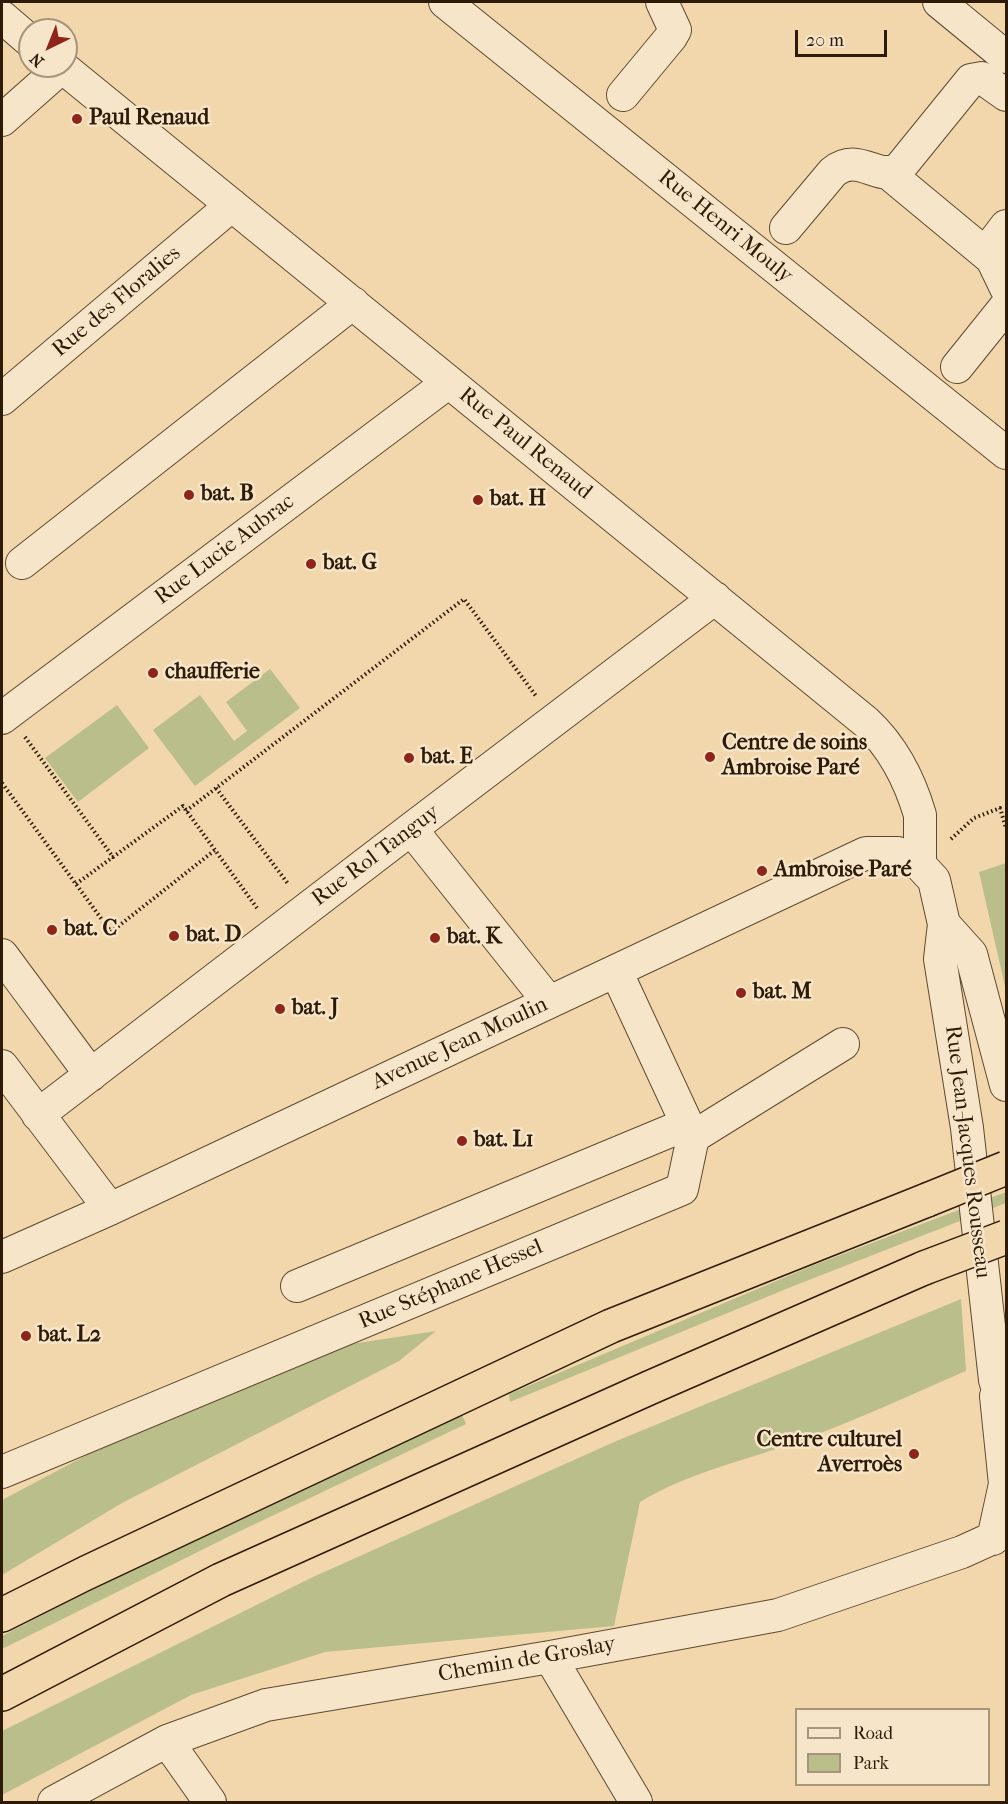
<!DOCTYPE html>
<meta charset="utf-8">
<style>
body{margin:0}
#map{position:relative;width:1008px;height:1804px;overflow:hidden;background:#f2d7ac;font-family:"IM FELL French Canon",serif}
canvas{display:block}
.frame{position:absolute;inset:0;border:3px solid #2d1b07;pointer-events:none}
.legend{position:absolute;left:795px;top:1708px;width:195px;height:78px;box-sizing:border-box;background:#f7e5c9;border:2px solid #a6947b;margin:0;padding:8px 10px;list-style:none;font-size:18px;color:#2d1b07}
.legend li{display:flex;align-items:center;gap:12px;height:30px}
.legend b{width:30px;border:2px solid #a6947b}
.north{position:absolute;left:18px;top:18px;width:60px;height:60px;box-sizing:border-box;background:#f7e5c9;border:2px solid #a6947b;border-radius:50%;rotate:223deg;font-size:16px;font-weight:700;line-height:24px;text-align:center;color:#2d1b07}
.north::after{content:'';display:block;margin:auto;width:21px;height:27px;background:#8f2418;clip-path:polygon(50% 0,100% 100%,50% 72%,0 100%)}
.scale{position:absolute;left:795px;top:30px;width:92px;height:27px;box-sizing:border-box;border:3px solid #2d1b07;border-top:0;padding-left:8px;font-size:18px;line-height:21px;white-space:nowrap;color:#2d1b07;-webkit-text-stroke:4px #f7e5c9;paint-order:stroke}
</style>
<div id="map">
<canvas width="1008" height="1804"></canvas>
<div class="frame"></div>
<ul class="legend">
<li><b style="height:8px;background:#f7e5c9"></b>Road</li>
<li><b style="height:16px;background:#babe8a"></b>Park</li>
</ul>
<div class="north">N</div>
<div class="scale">20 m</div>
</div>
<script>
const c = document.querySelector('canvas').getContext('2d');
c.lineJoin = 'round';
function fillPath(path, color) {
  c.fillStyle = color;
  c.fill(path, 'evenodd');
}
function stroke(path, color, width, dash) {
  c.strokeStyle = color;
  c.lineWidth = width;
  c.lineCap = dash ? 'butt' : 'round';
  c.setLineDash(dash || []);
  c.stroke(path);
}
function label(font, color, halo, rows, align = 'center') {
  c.font = font + ' "IM FELL French Canon",serif';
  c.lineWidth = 5;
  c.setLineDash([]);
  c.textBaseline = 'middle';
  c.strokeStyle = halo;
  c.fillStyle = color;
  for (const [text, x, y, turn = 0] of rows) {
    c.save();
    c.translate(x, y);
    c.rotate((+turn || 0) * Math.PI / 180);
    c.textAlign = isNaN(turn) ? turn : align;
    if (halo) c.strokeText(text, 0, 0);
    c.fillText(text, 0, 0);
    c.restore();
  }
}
const green = new Path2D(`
 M 270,669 L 300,708 L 195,786 L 153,730 L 200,695 L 234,741 L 247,731 L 226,702 Z
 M 117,705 L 149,748 L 78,802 L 45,758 Z
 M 1006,863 L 1006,991 L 979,872 Z
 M 1006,1192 L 1006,1203 L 796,1285 L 510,1402 L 509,1394 L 814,1265 Z
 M 961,1299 L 966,1371 C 912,1394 857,1420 802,1440 C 748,1460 689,1472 640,1502 L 614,1626 L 325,1652 L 191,1695 L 2,1795 L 2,1731 L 313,1577 L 614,1442 Z
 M 436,1331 L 399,1361 L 122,1503 L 2,1575 L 2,1500 L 168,1412 L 332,1347 Z
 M 462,1415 L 466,1424 L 236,1533 L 2,1649 L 2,1636 C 153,1557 307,1485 462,1415 Z`);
const path = new Path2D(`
 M 25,737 L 113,857 L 183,806 L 257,908
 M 2,783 L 111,932 L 215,850
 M 216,788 L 289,885
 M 186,811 L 464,599 L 536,696
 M 951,839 L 974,818 L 1000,808 L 1006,828
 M 76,884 L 113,857`);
const minor = new Path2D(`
 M 445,2 L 1006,453
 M 939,2 L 1006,57
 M 2,17 L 30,41
 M 61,66 L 866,722 C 893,747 910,781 920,815 L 920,865
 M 623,95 L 671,37 L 675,30 L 662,2
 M 2,120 L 62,67
 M 887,172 L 992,259
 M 1006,226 L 990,247 L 992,259 L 1006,288
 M 786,228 L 833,172 C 857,152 876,179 895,171 C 898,170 900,167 902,165 L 971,80 L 982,78 L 1006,95
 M 957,367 L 1006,306
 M 2,399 L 232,205
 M 22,563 L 353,303
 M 2,718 L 449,382
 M 411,829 L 549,1002
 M 944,924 L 971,954 L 1006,1085
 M 2,955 L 91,1075
 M 2,1066 L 110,1209
 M 38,1115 L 411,829 L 715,598
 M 693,1137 L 843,1044
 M 2,1257 L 110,1209 L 866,853 L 898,853 L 920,865 L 934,880 L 944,924 L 940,959 L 967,1128 L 995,1380 L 1006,1417
 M 297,1286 L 687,1124
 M 2,1472 L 682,1189 L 693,1137 L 616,971
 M 993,1539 L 1005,1484 L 996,1396
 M 550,1657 L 636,1802
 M 167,1741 L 210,1802
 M 54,1802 L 167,1741 L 266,1705 L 550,1657 L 778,1615 L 962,1552 L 1006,1532`);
const highway = new Path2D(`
 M 2,1615 L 86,1573 L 611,1326 L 927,1200
 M 2,1694 L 221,1580 L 649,1388 L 924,1268`);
const highwayBridge = new Path2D(`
 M 927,1200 L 1006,1168
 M 924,1268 L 1006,1237`);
const markers = [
 [77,119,6,"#8f2418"],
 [189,495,6,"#8f2418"],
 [478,500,6,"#8f2418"],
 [311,564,6,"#8f2418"],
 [153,673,6,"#8f2418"],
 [710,757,6,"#8f2418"],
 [409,758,6,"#8f2418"],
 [762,871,6,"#8f2418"],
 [52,930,6,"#8f2418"],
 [174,936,6,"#8f2418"],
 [435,938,6,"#8f2418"],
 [741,993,6,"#8f2418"],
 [280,1009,6,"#8f2418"],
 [462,1141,6,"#8f2418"],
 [26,1336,6,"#8f2418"],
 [914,1454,6,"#8f2418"]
];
const poiNames = [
 ["Paul Renaud",89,119],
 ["bat. B",201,495],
 ["bat. H",490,500],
 ["bat. G",323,564],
 ["chaufferie",165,673],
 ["Centre de soins",722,744],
 ["Ambroise Paré",722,769],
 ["bat. E",421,758],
 ["Ambroise Paré",774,871],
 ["bat. C",64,930],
 ["bat. D",186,936],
 ["bat. K",447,938],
 ["bat. M",753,993],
 ["bat. J",292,1009],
 ["bat. L1",474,1141],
 ["bat. L2",38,1336],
 ["Centre culturel",902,1441,"right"],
 ["Averroès",902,1466,"right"]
];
const streetNames = [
 ["Rue Henri Mouly",725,227,39],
 ["Rue des Floralies",117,302,-40],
 ["Rue Paul Renaud",525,444,39],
 ["Rue Lucie Aubrac",225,550,-37],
 ["Rue Rol Tanguy",376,856,-37],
 ["Avenue Jean Moulin",460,1044,-25],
 ["Rue Jean-Jacques Rousseau",967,1152,83],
 ["Rue Stéphane Hessel",451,1285,-23],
 ["Chemin de Groslay",527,1660,-10]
];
fillPath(green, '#babe8a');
stroke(minor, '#5e4a30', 34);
stroke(highway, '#2d1b07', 36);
stroke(path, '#2d1b07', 4, [1.5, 3]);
stroke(minor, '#f7e5c9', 32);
stroke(highway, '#f2d7ac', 33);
stroke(highwayBridge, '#2d1b07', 36, []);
stroke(highwayBridge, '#f2d7ac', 33);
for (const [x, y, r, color] of markers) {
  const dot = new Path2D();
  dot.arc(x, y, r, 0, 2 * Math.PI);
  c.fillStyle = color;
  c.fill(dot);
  stroke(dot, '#f7e5c9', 2);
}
label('bold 22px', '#2d1b07', '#f7e5c9', poiNames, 'left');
label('22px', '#2d1b07', '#f7e5c9', streetNames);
</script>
